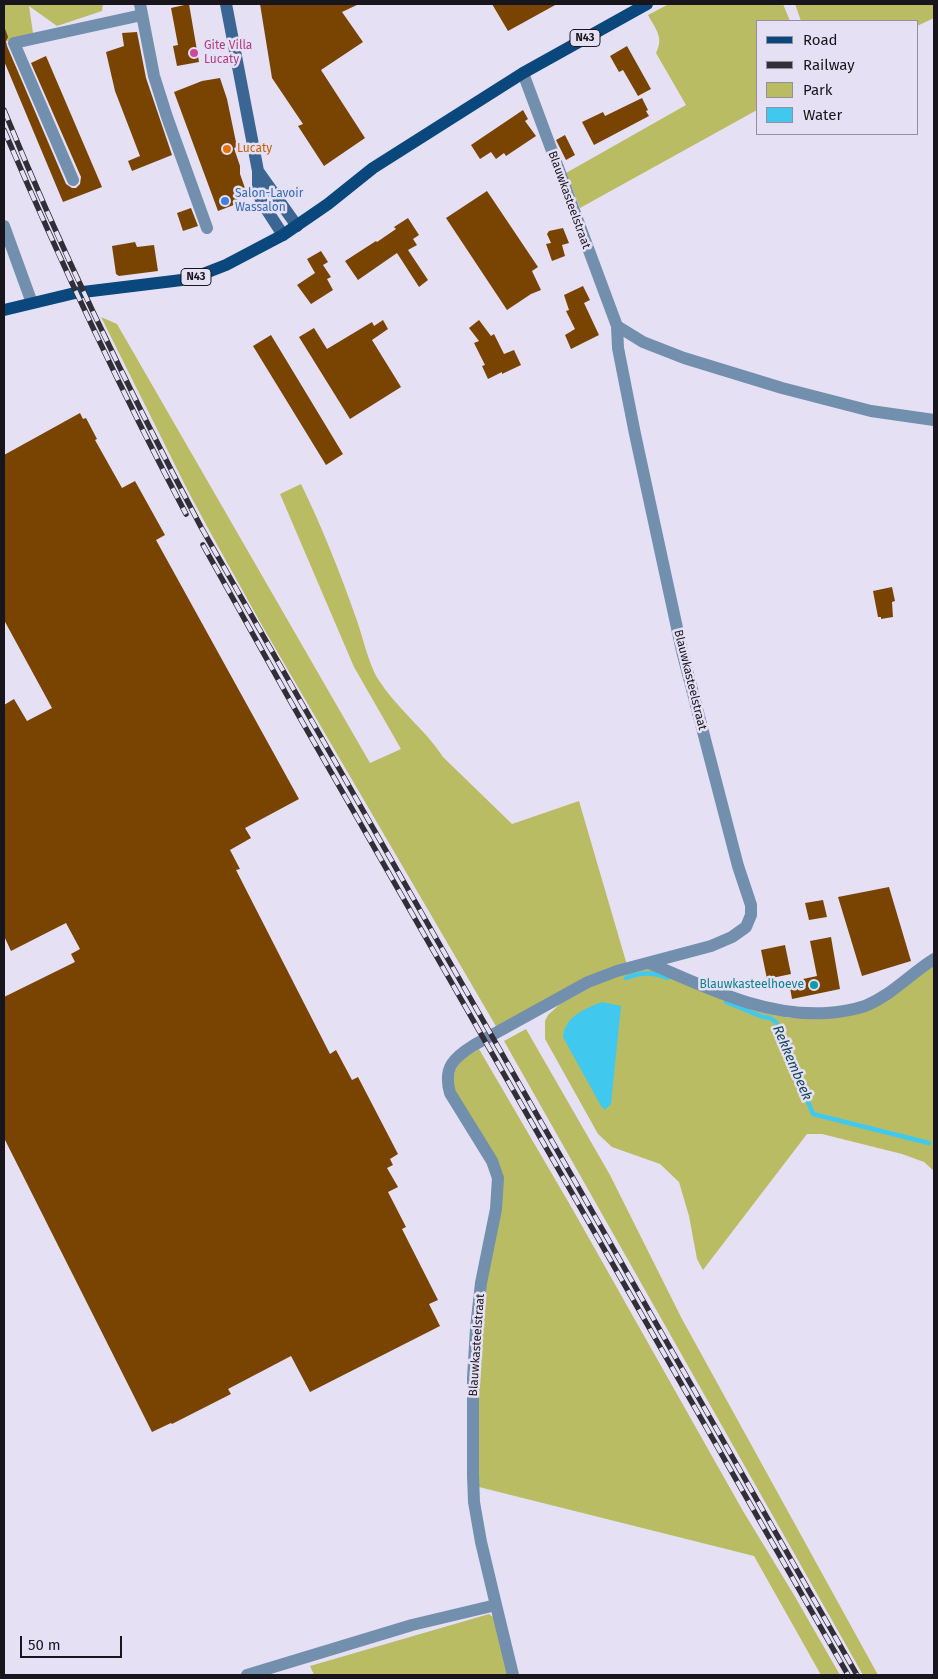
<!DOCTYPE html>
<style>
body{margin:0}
#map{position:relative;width:938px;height:1679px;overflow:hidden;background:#e6e0f5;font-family:"Fira Sans",sans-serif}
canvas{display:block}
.frame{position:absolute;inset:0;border:5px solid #18151c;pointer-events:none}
.legend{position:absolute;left:756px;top:20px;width:162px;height:115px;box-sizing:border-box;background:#e6e0f5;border:1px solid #948f9e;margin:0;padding:6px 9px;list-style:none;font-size:15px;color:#18151c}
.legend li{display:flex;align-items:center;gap:10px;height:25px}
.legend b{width:25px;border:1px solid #948f9e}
.scale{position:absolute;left:20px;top:1636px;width:102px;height:22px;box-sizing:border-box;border:2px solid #18151c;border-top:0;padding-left:6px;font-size:15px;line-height:18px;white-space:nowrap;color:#18151c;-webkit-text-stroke:4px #e6e0f5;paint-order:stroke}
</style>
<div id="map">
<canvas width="938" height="1679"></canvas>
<div class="frame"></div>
<ul class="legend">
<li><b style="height:6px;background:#0a477c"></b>Road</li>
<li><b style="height:6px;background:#312e37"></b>Railway</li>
<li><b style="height:14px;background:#b9bc63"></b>Park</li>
<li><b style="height:14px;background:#40c8ef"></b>Water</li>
</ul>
<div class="scale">50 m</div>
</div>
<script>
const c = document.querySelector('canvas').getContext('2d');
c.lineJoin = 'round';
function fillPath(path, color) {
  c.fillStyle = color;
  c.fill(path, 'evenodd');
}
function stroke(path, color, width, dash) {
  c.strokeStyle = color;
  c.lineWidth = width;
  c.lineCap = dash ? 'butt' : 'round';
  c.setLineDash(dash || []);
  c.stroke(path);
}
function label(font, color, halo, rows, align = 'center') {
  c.font = font + ' "Fira Sans",sans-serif';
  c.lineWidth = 5;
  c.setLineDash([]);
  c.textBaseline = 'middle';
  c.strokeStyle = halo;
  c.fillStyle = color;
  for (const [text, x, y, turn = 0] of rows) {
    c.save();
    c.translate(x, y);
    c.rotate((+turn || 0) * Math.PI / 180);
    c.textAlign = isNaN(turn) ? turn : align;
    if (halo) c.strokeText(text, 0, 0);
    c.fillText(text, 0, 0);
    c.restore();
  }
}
const green = new Path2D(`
 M 4,4 L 103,4 L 102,11 L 57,26 L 29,6 L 33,33 L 4,42 Z
 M 669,4 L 783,4 L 790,21 L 757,21 L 757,110 L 580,208 L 566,173 L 686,105 L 656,53 C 664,37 656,30 648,15 Z
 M 795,4 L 934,4 L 934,18 L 917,26 L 917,21 L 801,21 Z
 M 101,317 L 117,324 L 370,763 L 401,749 L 354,667 L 280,494 L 301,484 C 322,527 340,572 356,618 C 362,634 369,665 378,679 C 396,708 425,729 443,757 L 512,824 L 579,801 L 627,965 L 497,1028 L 264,629 L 209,530 L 189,493 Z
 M 934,963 L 934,1171 L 924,1162 L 902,1154 L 822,1134 L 807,1134 L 703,1270 L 697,1259 L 689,1216 L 679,1182 L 660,1164 L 612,1147 L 598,1134 L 545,1039 L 545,1021 L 548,1015 L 560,1004 L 602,981 L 646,967 L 775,1015 L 789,1018 L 804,1018 L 845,1015 Z
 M 526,1029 L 610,1175 L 682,1319 L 878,1675 L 863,1675 L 504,1041 Z
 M 479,1049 L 573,1210 L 743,1511 L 794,1595 L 840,1675 L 821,1675 L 754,1556 L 479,1487 L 467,1479 L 471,1326 L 500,1177 L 451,1084 C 458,1061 459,1061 479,1049 Z
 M 489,1614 L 496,1619 L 509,1675 L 314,1675 L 310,1666 Z`);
const water = new Path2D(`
 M 602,1002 L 621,1006 L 611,1104 L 605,1110 L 601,1106 L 563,1037 C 564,1017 586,1008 602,1002 Z`);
const stream = new Path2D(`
 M 626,978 C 641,972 653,972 668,978
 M 726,1002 L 763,1017 L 770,1018 L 776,1022 L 813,1114 L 929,1143`);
const building = new Path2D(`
 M 189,4 L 199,62 L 177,66 L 173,46 L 178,45 L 171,8 Z
 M 260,4 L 359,4 L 342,12 L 363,42 L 321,70 L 365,138 L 324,166 L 298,126 L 303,124 L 272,78 Z
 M 492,4 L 557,4 L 508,31 Z
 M 4,26 L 8,37 L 6,41 L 7,46 L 66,184 L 72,188 L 76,188 L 80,184 L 81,177 L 31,63 L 46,56 L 102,187 L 63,202 L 4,61 Z
 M 137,32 L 146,78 L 172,155 L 132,171 L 128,161 L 140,156 L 115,91 L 106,52 L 124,46 L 122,33 Z
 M 627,46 L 651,89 L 638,96 L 623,70 L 619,72 L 610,56 Z
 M 220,78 L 227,99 L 237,147 L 234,148 L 240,166 L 240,174 L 246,191 L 235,195 L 239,203 L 218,211 L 174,92 L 202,81 Z
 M 642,98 L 648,110 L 646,111 L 649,116 L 594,145 L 582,122 L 603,112 L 605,116 Z
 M 523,110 L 528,119 L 525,121 L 536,136 L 506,156 L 504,153 L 496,159 L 491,152 L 480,159 L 471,145 Z
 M 565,135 L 575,155 L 566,160 L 556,140 Z
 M 487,191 L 538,267 L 532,271 L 541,290 L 531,294 L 507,310 L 446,218 Z
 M 191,208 L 198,226 L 183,231 L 177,213 Z
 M 408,218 L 419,235 L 413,239 L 417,245 L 408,250 L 428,280 L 419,287 L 397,253 L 358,280 L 345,261 L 376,241 L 377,242 L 396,229 L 394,227 Z
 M 563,228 L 569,243 L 562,245 L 565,256 L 552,261 L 546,244 L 551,243 L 547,234 L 549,231 Z
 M 135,242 L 137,247 L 154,245 L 158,271 L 119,276 L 116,274 L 112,246 Z
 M 321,251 L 328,262 L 323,265 L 331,277 L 327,279 L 333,290 L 311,304 L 297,285 L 315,273 L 307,259 Z
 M 583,286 L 590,300 L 584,303 L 599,335 L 571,349 L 565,335 L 575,329 L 566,311 L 569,310 L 564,295 Z
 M 383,320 L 388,329 L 372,340 L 401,387 L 350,419 L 299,337 L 314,328 L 327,349 L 372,322 L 374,326 Z
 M 479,320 L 491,336 L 494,334 L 504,354 L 514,350 L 521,365 L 502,374 L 502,372 L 488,379 L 482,366 L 485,365 L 474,343 L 479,341 L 469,328 Z
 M 271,335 L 343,454 L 326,465 L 253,346 Z
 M 80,413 L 83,419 L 86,418 L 97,439 L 95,440 L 122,488 L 135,481 L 165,535 L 156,540 L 299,799 L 245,828 L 251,838 L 230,850 L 240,869 L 236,870 L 330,1054 L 336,1050 L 352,1080 L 358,1077 L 398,1154 L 390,1159 L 393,1165 L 387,1168 L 398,1187 L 388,1192 L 406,1227 L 402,1229 L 438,1300 L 429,1304 L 440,1326 L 310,1392 L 291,1356 L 228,1389 L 231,1394 L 172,1424 L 171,1423 L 152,1432 L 4,1138 L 4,997 L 75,962 L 71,954 L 80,949 L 66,923 L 11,951 L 4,936 L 4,705 L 14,699 L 27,721 L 52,708 L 4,620 L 4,455 Z
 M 892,587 L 895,601 L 892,602 L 893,617 L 881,619 L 881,617 L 878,617 L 873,591 Z
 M 889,887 L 911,961 L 862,976 L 838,897 Z
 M 823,900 L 827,917 L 809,920 L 805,903 Z
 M 831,937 L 840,989 L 792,999 L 789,982 L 817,976 L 810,941 Z
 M 785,945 L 791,974 L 767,979 L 761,950 Z`);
const minor = new Path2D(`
 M 140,4 L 154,76 L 167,117 L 207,228
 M 73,180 L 14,43 L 142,15
 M 4,226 L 32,303
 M 617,326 L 643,342 L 684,358 L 782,388 L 871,411 L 934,420
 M 649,963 C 706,987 763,1017 827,1013 C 840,1012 853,1010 865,1006 C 892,995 910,974 934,959
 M 496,1605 L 513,1675
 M 247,1675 L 412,1625 L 496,1605 L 481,1542 L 474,1502 L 473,1475 L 473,1378 L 476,1328 L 481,1283 L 496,1209 L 498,1178 L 492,1161 L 450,1093 C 443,1068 453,1058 474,1045 L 588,982 L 617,971 L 711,946 L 732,937 L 746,927 L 751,915 L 751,905 L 738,866 L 682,651 L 635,434 L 618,348 L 617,326 L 523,73`);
const secondary = new Path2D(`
 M 226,4 L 258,171 L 258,188 L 261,201 L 283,235
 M 258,171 L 297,226`);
const primary = new Path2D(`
 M 4,310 L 75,293 L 190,279 L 226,265 L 283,235 L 328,204 L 373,168 L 523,73 L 647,4`);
const rail = new Path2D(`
 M 4,110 C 62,252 129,391 201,527 L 857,1675
 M 4,130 C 60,261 120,389 186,514
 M 203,545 L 288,697 L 848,1675`);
const markers = [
 [194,53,5,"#d1479c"],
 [227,149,5,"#e8710a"],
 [225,201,5,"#3f7fe0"],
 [814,985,5,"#0f9aa8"]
];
const shields = [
 [585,38,30],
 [196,277,30]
];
const shieldNames = [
 ["N43",585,38],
 ["N43",196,277]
];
const hotelNames = [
 ["Gite Villa",204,46],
 ["Lucaty",204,60]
];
const foodNames = [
 ["Lucaty",237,149]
];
const shopNames = [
 ["Salon-Lavoir",235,194],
 ["Wassalon",235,208]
];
const streetNames = [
 ["Blauwkasteelstraat",569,200,70],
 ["Blauwkasteelstraat",690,680,76],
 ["Blauwkasteelstraat",477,1345,-86]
];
const cultureNames = [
 ["Blauwkasteelhoeve",804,985]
];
const waterNames = [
 ["Rekkembeek",792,1063,67]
];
fillPath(green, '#b9bc63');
fillPath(water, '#40c8ef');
stroke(stream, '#40c8ef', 4.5);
fillPath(building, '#794402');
stroke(minor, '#738fae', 12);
stroke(secondary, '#3b6592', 12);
stroke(primary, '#0a477c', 12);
stroke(rail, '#312e37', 5.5);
stroke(rail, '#e6e0f5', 4, [11]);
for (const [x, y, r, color] of markers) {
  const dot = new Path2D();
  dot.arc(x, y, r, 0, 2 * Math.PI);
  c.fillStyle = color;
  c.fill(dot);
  stroke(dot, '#e6e0f5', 2);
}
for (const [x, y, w] of shields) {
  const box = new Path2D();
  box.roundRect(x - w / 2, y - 8.5, w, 17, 4);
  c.fillStyle = '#e6e0f5';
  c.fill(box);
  stroke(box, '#18151c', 1);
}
label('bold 11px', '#18151c', null, shieldNames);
label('12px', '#b23c85', '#e6e0f5', hotelNames, 'left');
label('12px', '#c56008', '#e6e0f5', foodNames, 'left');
label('12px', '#366cbe', '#e6e0f5', shopNames, 'left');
label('12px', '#18151c', '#e6e0f5', streetNames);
label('12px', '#0d838f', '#e6e0f5', cultureNames, 'right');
label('italic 14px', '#124a5b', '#e6e0f5', waterNames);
</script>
